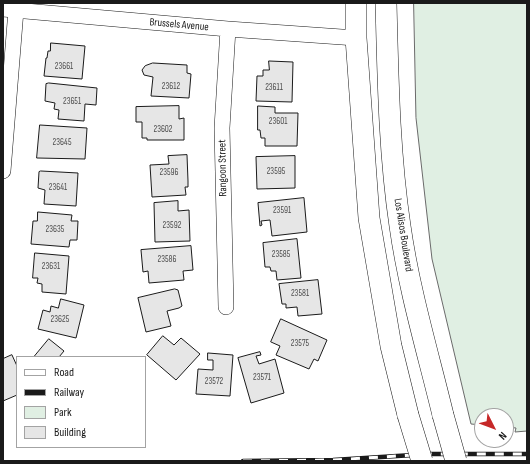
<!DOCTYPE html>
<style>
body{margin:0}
#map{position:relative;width:530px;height:464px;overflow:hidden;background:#fff;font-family:"Sofia Sans Condensed",sans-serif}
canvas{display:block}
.frame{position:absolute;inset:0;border:4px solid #1a1a1a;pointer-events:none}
.legend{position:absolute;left:16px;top:356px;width:130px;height:92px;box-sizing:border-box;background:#fff;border:1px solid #a3a3a3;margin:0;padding:5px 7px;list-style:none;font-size:12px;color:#1a1a1a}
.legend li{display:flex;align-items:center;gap:8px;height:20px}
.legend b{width:20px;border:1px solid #a3a3a3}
.north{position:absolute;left:474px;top:408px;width:40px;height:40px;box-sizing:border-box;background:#fff;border:1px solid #a3a3a3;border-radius:50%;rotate:132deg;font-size:11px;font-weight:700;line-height:16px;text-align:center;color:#1a1a1a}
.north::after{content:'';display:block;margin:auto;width:14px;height:18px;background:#c62828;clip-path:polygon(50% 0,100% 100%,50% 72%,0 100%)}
</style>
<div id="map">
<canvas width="530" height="464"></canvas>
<div class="frame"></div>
<ul class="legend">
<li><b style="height:5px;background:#fff"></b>Road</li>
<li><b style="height:5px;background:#1a1a1a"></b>Railway</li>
<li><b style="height:11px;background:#e0efe3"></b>Park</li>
<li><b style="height:11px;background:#e6e6e6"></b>Building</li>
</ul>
<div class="north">N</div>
</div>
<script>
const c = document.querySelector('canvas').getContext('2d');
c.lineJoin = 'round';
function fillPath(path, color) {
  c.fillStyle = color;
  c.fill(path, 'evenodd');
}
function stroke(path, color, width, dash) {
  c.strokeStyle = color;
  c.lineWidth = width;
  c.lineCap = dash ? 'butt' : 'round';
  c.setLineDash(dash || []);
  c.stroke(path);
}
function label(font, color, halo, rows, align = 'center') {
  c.font = font + ' "Sofia Sans Condensed",sans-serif';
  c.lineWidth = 3;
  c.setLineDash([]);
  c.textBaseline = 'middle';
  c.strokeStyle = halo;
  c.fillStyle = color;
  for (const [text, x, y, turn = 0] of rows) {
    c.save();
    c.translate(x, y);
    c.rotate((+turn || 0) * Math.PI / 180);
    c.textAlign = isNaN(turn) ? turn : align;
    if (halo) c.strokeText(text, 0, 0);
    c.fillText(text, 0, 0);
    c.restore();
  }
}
const green = new Path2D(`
 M 414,3 L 527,3 L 527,431 L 515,432 L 516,428 L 506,427 L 506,416 L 482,416 L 482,425 L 471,424 L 432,259 L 416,118 Z`);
const building = new Path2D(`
 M 51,43 L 85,46 L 82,79 L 44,76 L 46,58 L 47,58 L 48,51 L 50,51 Z
 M 269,61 L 293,62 L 292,102 L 256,101 L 257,76 L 263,76 L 263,70 L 269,70 Z
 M 153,63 L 187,65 L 187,73 L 191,74 L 189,98 L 151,96 L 153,77 L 144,75 L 142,70 L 145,66 Z
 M 49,83 L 97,88 L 96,105 L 85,104 L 84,121 L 58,119 L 59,110 L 54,109 L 55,103 L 45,101 L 46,84 Z
 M 179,106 L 179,119 L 184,118 L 184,140 L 147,140 L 147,138 L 142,138 L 142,122 L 136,122 L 136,107 Z
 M 258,106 L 275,107 L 275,113 L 298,113 L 297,146 L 265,146 L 265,138 L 261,138 L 260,130 L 258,130 Z
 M 40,125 L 87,128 L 85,159 L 37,158 Z
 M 187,155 L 188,181 L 188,187 L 185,187 L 186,195 L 152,197 L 150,165 L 169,164 L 168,156 Z
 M 295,156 L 295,188 L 257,189 L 256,157 Z
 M 41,171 L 78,173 L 76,206 L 44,204 L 45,190 L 38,188 L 39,172 Z
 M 304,198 L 307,232 L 272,236 L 270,220 L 261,221 L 262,225 L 260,226 L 258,203 Z
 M 178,201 L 178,211 L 189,210 L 190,241 L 155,242 L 154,203 Z
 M 38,212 L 72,215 L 71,221 L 78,221 L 77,240 L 70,240 L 69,247 L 31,244 L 33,221 L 37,221 Z
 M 297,239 L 301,278 L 277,280 L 276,271 L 271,271 L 270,267 L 265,267 L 263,243 Z
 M 191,246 L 193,270 L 183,271 L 184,280 L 149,283 L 148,271 L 143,272 L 141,250 Z
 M 35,253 L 69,256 L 66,294 L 42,292 L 42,284 L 37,283 L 38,278 L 33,278 Z
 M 318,280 L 322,314 L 298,316 L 297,307 L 286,308 L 286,304 L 282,304 L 279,284 Z
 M 175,289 L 178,290 L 182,306 L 179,308 L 167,311 L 171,326 L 146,332 L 138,298 Z
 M 61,299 L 84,305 L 76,338 L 38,329 L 43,310 L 50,312 L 51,306 L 58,308 Z
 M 281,319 L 327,340 L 318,361 L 314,359 L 309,369 L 276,355 L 280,346 L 271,342 Z
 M 163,336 L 174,345 L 181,338 L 200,354 L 176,380 L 147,355 Z
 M 49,339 L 64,351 L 59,357 L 34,357 Z
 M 260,352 L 261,355 L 256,356 L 259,364 L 275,359 L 284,393 L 251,403 L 238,358 Z
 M 208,353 L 233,355 L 230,396 L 196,394 L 198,369 L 213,370 L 213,360 L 208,360 Z
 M 12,355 L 17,366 L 17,395 L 3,401 L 3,359 Z`);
const street = new Path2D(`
 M 3,9 L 228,29 L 356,38
 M 3,171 L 16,10
 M 226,307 L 222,128 L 228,29`);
const secondary = new Path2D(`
 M 356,3 L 356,38 L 369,218 L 391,346 L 408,415
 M 386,3 C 388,78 389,152 400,226 C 409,290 428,353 443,415`);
const rail = new Path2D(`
 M 243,461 L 333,460 L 429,454 L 527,454`);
const secondaryBridge = new Path2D(`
 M 408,415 L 422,461
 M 443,415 L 456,461`);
const numberNames = [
 ["23661",64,67],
 ["23612",171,87],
 ["23611",274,88],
 ["23651",72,102],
 ["23601",278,122],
 ["23602",163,130],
 ["23645",62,143],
 ["23595",276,172],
 ["23596",169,173],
 ["23641",58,188],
 ["23591",282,211],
 ["23592",172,226],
 ["23635",55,230],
 ["23585",281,255],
 ["23586",167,260],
 ["23631",51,267],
 ["23581",300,294],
 ["23625",60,320],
 ["23575",300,344],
 ["23571",262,378],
 ["23572",214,382]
];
const streetNames = [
 ["Brussels Avenue",179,25,5],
 ["Rangoon Street",223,168,-91],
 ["Los Alisos Boulevard",403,235,81]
];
fillPath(green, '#e0efe3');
stroke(green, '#6a6a6a', 1);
fillPath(building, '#e6e6e6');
stroke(building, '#1a1a1a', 1);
stroke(street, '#1a1a1a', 16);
stroke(secondary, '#1a1a1a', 22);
stroke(street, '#fff', 15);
stroke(secondary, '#fff', 21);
stroke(rail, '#1a1a1a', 4.5);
stroke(rail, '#fff', 3, [9]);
stroke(secondaryBridge, '#1a1a1a', 22, []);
stroke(secondaryBridge, '#fff', 21);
label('9px', '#4d4d4d', null, numberNames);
label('11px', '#1a1a1a', '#fff', streetNames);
</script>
